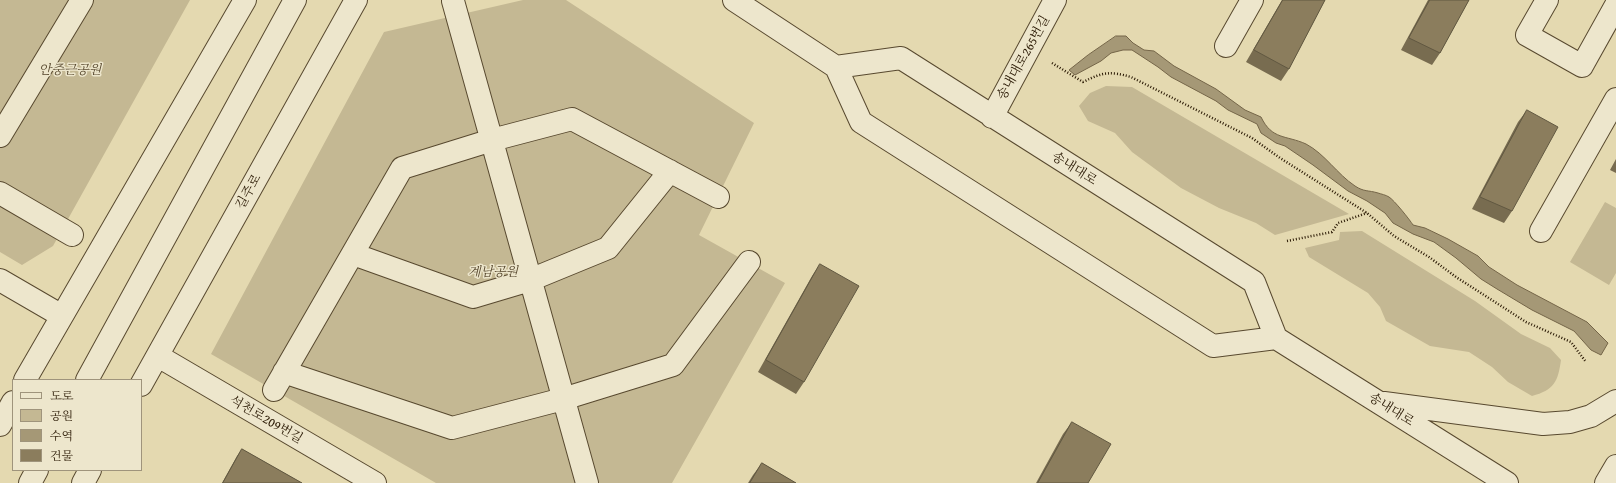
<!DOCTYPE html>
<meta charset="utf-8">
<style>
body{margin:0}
#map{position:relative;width:1616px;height:483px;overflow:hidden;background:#e4d9b0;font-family:"Gentium Book Plus","Noto Serif KR",serif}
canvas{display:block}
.legend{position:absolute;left:12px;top:379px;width:130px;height:92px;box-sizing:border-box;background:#ede6cc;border:1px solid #9f947c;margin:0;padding:5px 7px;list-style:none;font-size:12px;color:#2a1904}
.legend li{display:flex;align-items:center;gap:8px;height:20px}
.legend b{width:20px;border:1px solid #9f947c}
</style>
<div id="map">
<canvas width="1616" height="483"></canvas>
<ul class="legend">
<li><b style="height:5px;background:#ede6cc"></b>도로</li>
<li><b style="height:11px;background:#c4b893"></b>공원</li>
<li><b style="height:11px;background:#a59876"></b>수역</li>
<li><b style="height:11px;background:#8b7d5d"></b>건물</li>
</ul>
</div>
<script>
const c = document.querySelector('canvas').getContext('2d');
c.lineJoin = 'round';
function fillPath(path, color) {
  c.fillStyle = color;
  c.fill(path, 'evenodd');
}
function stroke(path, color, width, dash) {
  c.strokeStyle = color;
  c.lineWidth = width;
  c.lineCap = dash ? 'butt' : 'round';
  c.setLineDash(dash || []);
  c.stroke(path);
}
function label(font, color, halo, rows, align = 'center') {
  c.font = font + ' "Gentium Book Plus","Noto Serif KR",serif';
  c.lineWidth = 3;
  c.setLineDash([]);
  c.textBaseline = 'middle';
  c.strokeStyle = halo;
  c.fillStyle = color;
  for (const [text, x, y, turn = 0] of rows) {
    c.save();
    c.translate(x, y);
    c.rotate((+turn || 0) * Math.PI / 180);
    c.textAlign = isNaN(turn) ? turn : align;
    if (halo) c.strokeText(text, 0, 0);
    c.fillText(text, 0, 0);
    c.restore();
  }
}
const green = new Path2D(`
 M 0,0 L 190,0 L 53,246 L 22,265 L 0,252 Z
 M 523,0 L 566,0 L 754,123 L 699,235 L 785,283 L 672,483 L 436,483 L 211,354 L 384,32 Z
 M 1106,86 L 1132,87 L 1349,214 L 1275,235 L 1256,223 L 1219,208 L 1181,188 L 1132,152 L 1115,133 L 1088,121 L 1079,106 L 1090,93 Z
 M 1605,202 L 1616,208 L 1616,273 L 1609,285 L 1570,262 Z
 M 1362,231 L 1475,301 L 1521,334 L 1550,348 L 1561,360 C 1558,382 1554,390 1532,396 L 1508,382 L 1492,367 L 1469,352 L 1430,346 L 1386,321 L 1380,307 L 1368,293 L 1309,257 L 1305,248 L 1339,240 L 1340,232 Z`);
const water = new Path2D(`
 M 1116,36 L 1126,36 L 1133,43 L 1144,50 L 1154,51 L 1174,66 L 1216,89 L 1245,110 L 1261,117 C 1272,140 1286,135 1306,144 C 1325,154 1337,174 1355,186 C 1364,192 1368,190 1378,193 C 1381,194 1386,195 1389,197 C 1394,200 1410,220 1413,225 L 1425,228 L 1448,239 L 1478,256 L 1489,267 L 1517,285 L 1587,322 L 1608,343 L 1601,355 L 1591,350 L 1574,331 L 1532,310 L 1497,289 L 1481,279 L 1456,258 L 1434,242 L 1413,234 L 1393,223 L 1385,213 L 1367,201 L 1348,191 L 1313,165 L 1285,146 L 1276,143 L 1261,133 L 1257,124 L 1228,110 L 1216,101 L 1171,77 L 1158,67 L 1132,50 L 1123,50 L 1111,53 L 1101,61 L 1075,75 L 1069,70 L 1088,55 Z`);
const path = new Path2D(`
 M 1052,63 L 1083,82 C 1103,72 1110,71 1131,77 L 1252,138 L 1280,158 L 1367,213 L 1394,236 L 1429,257 L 1456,277 L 1526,322 L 1571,342 L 1586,362
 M 1287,241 L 1332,232 L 1338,223 L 1367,213`);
const minor = new Path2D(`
 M 734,0 L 836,67 L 861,122 L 1213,346 L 1276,338
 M 1547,0 L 1527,35 L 1582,66 L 1616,5
 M 453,1 L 587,483
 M 1226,46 L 1252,0
 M 836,67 L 901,58 L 1254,282 L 1276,338 L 1507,483
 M 992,117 L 1055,0
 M 0,136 L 82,0
 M 0,193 L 72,235
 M 1541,231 L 1616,99
 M 353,254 L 473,297 L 530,280 L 608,248 L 670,171
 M 0,280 L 62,316
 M 158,356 L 375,483
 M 284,372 L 452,428 L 563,399 L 673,365 L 749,262
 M 25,380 L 245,0
 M 87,380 L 295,0
 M 141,385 L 356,0
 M 274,390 L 402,168 L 492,140 L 572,119 L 718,197
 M 1384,403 L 1543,424 L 1570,422 L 1591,416 L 1616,401
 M 0,425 L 13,402
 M 30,483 L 37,470
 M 83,483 L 90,470
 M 1606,483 L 1616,466`);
const wall = new Path2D(`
 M 1282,0 L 1325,0 L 1289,69 L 1281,81 L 1246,62 Z
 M 1428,0 L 1469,0 L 1440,53 L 1432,65 L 1401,50 Z
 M 1527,110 L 1512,211 L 1504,223 L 1472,209 L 1518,122 Z
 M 1616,159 L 1616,173 L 1610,170 Z
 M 820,264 L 804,382 L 796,394 L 758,372 L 812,276 Z
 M 1072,422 L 1088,483 L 1036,483 L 1063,434 Z
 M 242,449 L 302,483 L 222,483 L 237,456 Z
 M 762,463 L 796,483 L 748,483 L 753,475 Z`);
const building = new Path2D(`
 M 1283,0 L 1325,0 L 1289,69 L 1254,50 Z
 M 1430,0 L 1469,0 L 1440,53 L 1409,38 Z
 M 1527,110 L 1558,127 L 1512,211 L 1480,197 Z
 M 820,264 L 859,286 L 804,382 L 766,360 Z
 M 1072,422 L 1111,444 L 1088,483 L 1038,483 Z
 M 242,449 L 302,483 L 223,483 Z
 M 762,463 L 796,483 L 750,483 Z`);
const streetNames = [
 ["송내대로265번길",1024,58,-61],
 ["송내대로",1074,169,32],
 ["길주로",249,192,-61],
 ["송내대로",1391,410,32],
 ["석천로209번길",266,420,30]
];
const parkNames = [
 ["안중근공원",70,71],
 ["계남공원",493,273]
];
fillPath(green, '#c4b893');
fillPath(water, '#a59876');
stroke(water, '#746548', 1);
stroke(minor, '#58492f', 24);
stroke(path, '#2a1904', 2.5, [1, 2]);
stroke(minor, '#ede6cc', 22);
fillPath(wall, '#786c50');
fillPath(building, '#8b7d5d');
stroke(building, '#615841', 1);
label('13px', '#2a1904', '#ede6cc', streetNames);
label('italic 13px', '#58492f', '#ede6cc', parkNames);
</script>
